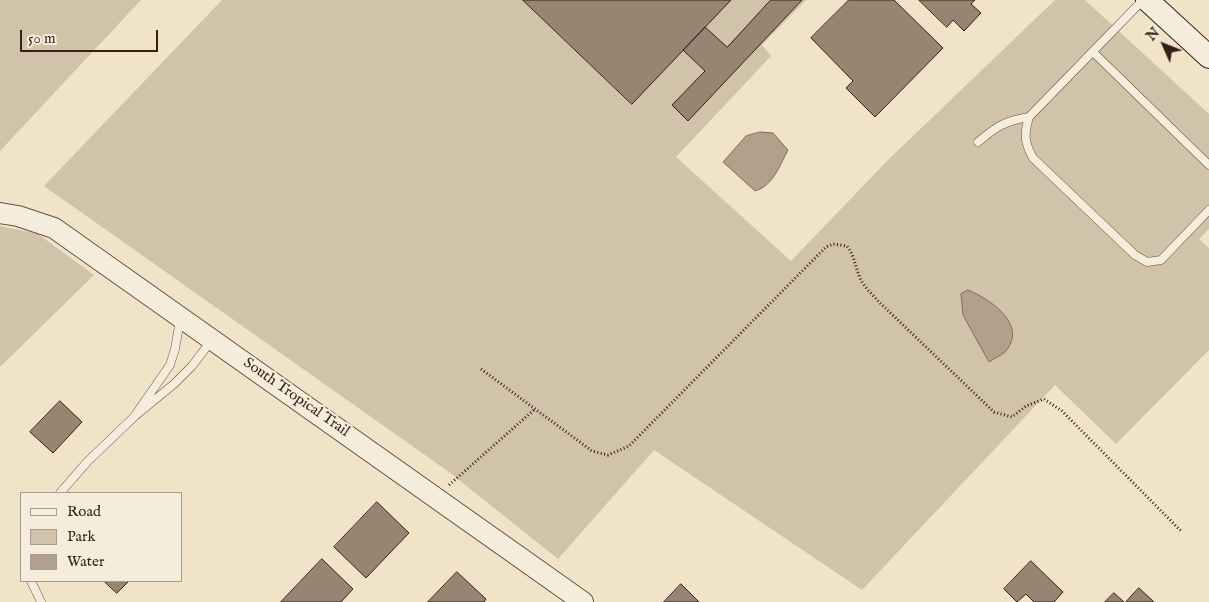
<!DOCTYPE html>
<style>
body{margin:0}
#map{position:relative;width:1209px;height:602px;overflow:hidden;background:#f0e3c8;font-family:"IM FELL English",serif}
canvas{display:block}
.legend{position:absolute;left:20px;top:492px;width:162px;height:90px;box-sizing:border-box;background:#f5eddb;border:1px solid #a99b8c;margin:0;padding:6px 9px;list-style:none;font-size:15px;color:#371f16}
.legend li{display:flex;align-items:center;gap:10px;height:25px}
.legend b{width:25px;border:1px solid #a99b8c}
.north{position:absolute;left:1139px;top:20px;width:50px;height:50px;-webkit-text-stroke:4px #f5eddb;paint-order:stroke;rotate:314deg;font-size:14px;font-weight:700;line-height:20px;text-align:center;color:#371f16}
.north::after{content:'';display:block;margin:auto;width:18px;height:22px;background:#371f16;clip-path:polygon(50% 0,100% 100%,50% 72%,0 100%)}
.scale{position:absolute;left:20px;top:30px;width:138px;height:22px;box-sizing:border-box;border:2px solid #371f16;border-top:0;padding-left:6px;font-size:15px;line-height:18px;white-space:nowrap;color:#371f16;-webkit-text-stroke:4px #f5eddb;paint-order:stroke}
</style>
<div id="map">
<canvas width="1209" height="602"></canvas>
<ul class="legend">
<li><b style="height:6px;background:#f5eddb"></b>Road</li>
<li><b style="height:14px;background:#d1c2aa"></b>Park</li>
<li><b style="height:14px;background:#b1a08b"></b>Water</li>
</ul>
<div class="north">N</div>
<div class="scale">50 m</div>
</div>
<script>
const c = document.querySelector('canvas').getContext('2d');
c.lineJoin = 'round';
function fillPath(path, color) {
  c.fillStyle = color;
  c.fill(path, 'evenodd');
}
function stroke(path, color, width, dash) {
  c.strokeStyle = color;
  c.lineWidth = width;
  c.lineCap = dash ? 'butt' : 'round';
  c.setLineDash(dash || []);
  c.stroke(path);
}
function label(font, color, halo, rows, align = 'center') {
  c.font = font + ' "IM FELL English",serif';
  c.lineWidth = 4.5;
  c.setLineDash([]);
  c.textBaseline = 'middle';
  c.strokeStyle = halo;
  c.fillStyle = color;
  for (const [text, x, y, turn = 0] of rows) {
    c.save();
    c.translate(x, y);
    c.rotate((+turn || 0) * Math.PI / 180);
    c.textAlign = isNaN(turn) ? turn : align;
    if (halo) c.strokeText(text, 0, 0);
    c.fillText(text, 0, 0);
    c.restore();
  }
}
const green = new Path2D(`
 M 0,0 L 141,0 L 0,151 Z
 M 222,0 L 806,0 L 762,45 L 771,56 L 676,157 L 791,261 L 888,160 L 1055,0 L 1085,0 L 1209,114 L 1209,229 L 1199,239 L 1209,248 L 1209,350 L 1116,444 L 1055,385 L 862,590 L 654,450 L 558,559 L 449,472 L 44,186 Z
 M 0,226 L 38,234 L 94,275 L 0,367 Z`);
const water = new Path2D(`
 M 760,132 L 773,133 L 788,150 C 780,165 773,186 755,191 L 723,162 L 746,136 Z
 M 968,290 C 990,299 1029,325 1005,352 C 1001,356 994,358 989,362 L 963,315 L 961,294 Z`);
const building = new Path2D(`
 M 523,0 L 731,0 L 632,104 Z
 M 771,0 L 802,0 L 688,121 L 672,105 L 705,71 L 683,50 L 705,27 L 727,47 Z
 M 849,0 L 894,0 L 943,48 L 875,117 L 846,88 L 853,81 L 811,38 Z
 M 919,0 L 975,0 L 971,4 L 981,13 L 964,31 L 953,20 L 947,27 Z
 M 60,401 L 82,422 L 53,453 L 30,432 Z
 M 377,502 L 409,533 L 366,578 L 334,547 Z
 M 322,559 L 353,589 L 341,602 L 281,602 Z
 M 1031,561 L 1063,592 L 1054,602 L 1034,602 L 1026,594 L 1017,602 L 1004,589 Z
 M 457,572 L 486,599 L 484,602 L 428,602 Z
 M 104,581 L 129,581 L 117,593 Z
 M 681,584 L 699,602 L 664,602 Z
 M 1139,588 L 1154,602 L 1126,602 Z
 M 1114,593 L 1124,602 L 1105,602 Z`);
const path = new Path2D(`
 M 481,369 L 592,451 L 608,455 L 629,446 L 826,247 L 833,244 L 847,246 C 855,256 855,268 861,280 C 865,288 873,295 879,302 L 994,412 L 1012,417 L 1026,406 L 1044,399 L 1062,411 L 1182,532
 M 449,485 L 535,409`);
const service = new Path2D(`
 M 1143,0 L 1029,117 C 1024,134 1024,142 1033,158 L 1135,255 L 1147,262 L 1161,260 L 1209,210
 M 1093,52 L 1209,165
 M 978,142 C 997,126 1005,121 1029,117
 M 136,414 L 170,365 L 175,349 L 180,320
 M 60,493 L 88,461 L 135,416 L 174,384 L 192,366 L 211,341
 M 31,581 L 41,602`);
const tertiary = new Path2D(`
 M 0,213 L 18,216 L 54,228 L 583,602`);
const secondary = new Path2D(`
 M 1147,0 L 1209,57`);
const streetNames = [
 ["South Tropical Trail",296,398,35]
];
fillPath(green, '#d1c2aa');
fillPath(water, '#b1a08b');
stroke(water, '#806c5c', 1);
fillPath(building, '#978573');
stroke(building, '#371f16', 1);
stroke(service, '#655042', 9);
stroke(tertiary, '#655042', 22);
stroke(secondary, '#371f16', 24);
stroke(path, '#371f16', 3, [1, 2.5]);
stroke(service, '#f5eddb', 8);
stroke(tertiary, '#f5eddb', 20);
stroke(secondary, '#f5eddb', 22);
label('15px', '#371f16', '#f5eddb', streetNames);
</script>
